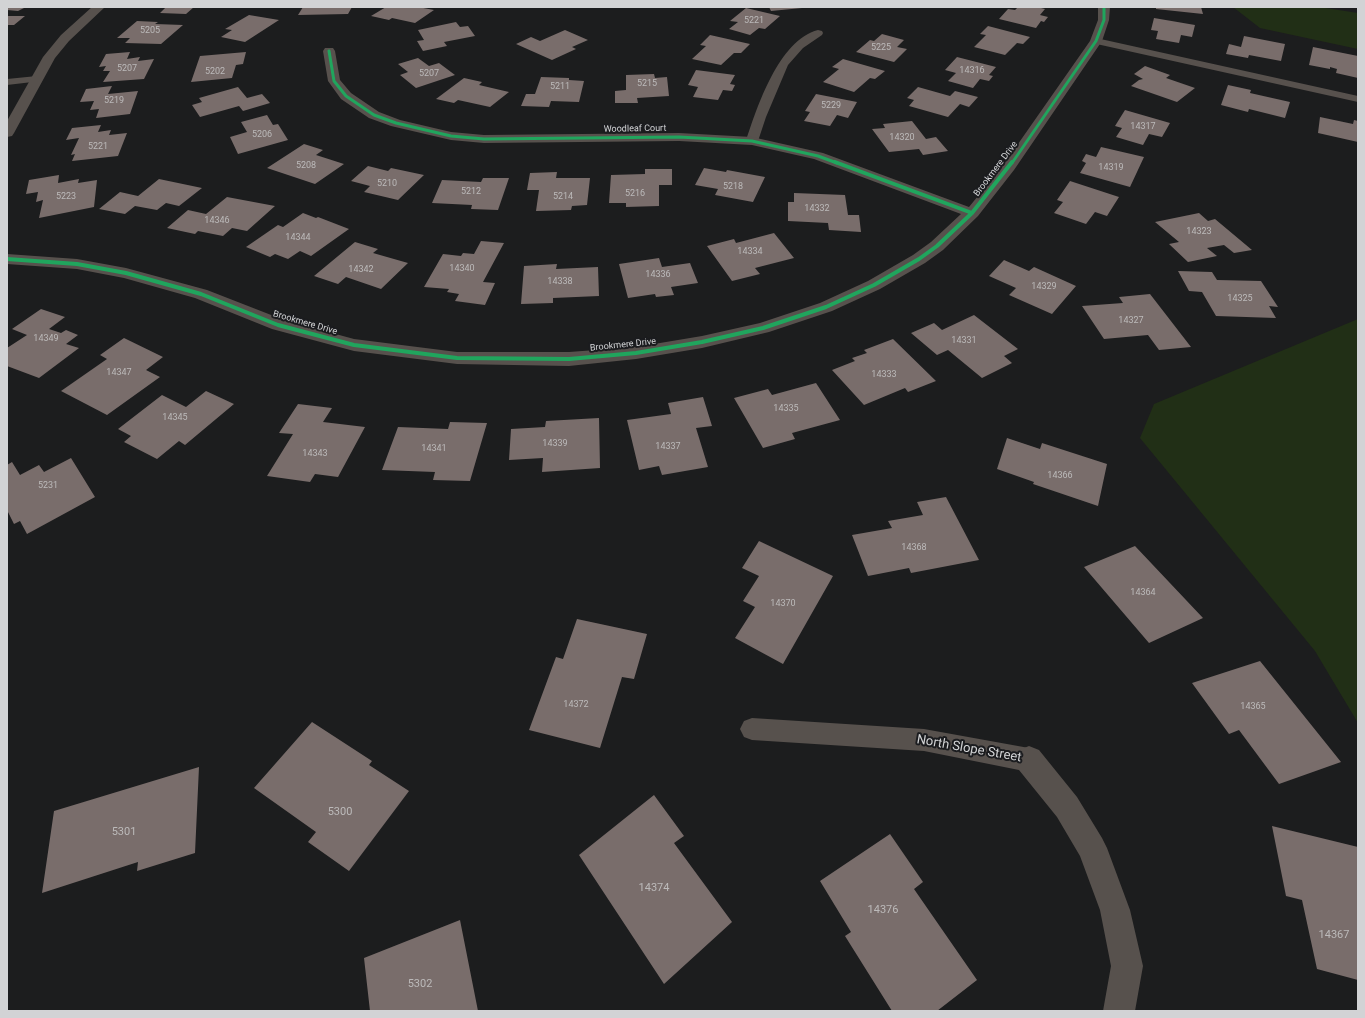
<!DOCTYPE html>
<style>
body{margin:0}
#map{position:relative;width:1365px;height:1018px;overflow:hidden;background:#1c1d1e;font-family:Roboto,sans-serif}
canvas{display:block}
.frame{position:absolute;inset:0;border:8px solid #d2d3d5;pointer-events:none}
</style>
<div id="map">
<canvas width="1365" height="1018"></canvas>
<div class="frame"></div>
</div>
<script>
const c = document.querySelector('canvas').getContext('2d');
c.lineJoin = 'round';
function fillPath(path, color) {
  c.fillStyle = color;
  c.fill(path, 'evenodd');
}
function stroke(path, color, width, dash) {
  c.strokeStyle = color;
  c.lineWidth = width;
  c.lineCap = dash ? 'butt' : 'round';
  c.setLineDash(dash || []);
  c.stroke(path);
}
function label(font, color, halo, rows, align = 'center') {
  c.font = font + ' Roboto,sans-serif';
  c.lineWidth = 4;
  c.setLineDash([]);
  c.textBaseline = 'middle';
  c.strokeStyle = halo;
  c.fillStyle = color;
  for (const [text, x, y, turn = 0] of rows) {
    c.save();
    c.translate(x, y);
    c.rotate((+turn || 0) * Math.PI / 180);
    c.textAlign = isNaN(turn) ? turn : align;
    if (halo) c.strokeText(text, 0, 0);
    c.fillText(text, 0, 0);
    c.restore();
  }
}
const green = new Path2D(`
 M 1233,7 L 1319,7 L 1358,13 L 1358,49 L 1260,28 Z
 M 1358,319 L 1358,723 L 1315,651 L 1140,438 L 1154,404 Z`);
const building = new Path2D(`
 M 7,7 L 26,7 L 18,11 L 7,10 Z
 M 166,7 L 194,7 L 186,14 L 160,13 Z
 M 303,7 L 352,7 L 348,14 L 298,15 Z
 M 386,7 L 418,7 L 434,10 L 415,23 L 392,18 L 389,20 L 371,16 Z
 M 769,7 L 801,7 L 802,8 L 771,11 Z
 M 1018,7 L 1037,7 L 1045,9 L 1040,15 L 1048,17 L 1044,22 L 1041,21 L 1036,28 L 999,19 L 1008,9 L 1015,10 Z
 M 1156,7 L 1201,7 L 1203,14 L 1156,9 Z
 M 746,8 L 780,16 L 765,29 L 759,28 L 750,35 L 729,29 L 738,22 L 730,21 Z
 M 249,15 L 279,20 L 245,42 L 221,37 L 232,30 L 225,29 Z
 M 7,16 L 25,16 L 14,25 L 7,25 Z
 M 1154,18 L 1195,25 L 1192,37 L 1181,35 L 1179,43 L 1156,39 L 1158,31 L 1151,30 Z
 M 137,21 L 158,22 L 155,24 L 183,25 L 161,44 L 125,43 L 130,38 L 117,38 Z
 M 456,22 L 460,27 L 468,26 L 475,36 L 444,42 L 447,46 L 423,51 L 417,41 L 424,40 L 418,30 Z
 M 988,26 L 1030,37 L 1023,44 L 1017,43 L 1005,55 L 974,47 L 986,35 L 980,34 Z
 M 565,30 L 588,40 L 572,47 L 576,49 L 552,60 L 516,44 L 531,37 L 540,41 Z
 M 882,34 L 904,40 L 897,47 L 907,49 L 894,62 L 856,52 L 870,40 L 874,41 Z
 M 710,35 L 750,44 L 741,53 L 734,53 L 721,65 L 692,59 L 706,46 L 700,45 Z
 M 1244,36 L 1285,44 L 1281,61 L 1249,55 L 1248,58 L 1226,54 L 1229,44 L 1241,47 Z
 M 1313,47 L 1358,56 L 1358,78 L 1336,73 L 1337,69 L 1330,67 L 1330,69 L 1309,65 Z
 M 130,52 L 127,59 L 140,57 L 138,61 L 154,59 L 144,79 L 103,82 L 110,71 L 103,71 L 106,66 L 99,67 L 106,54 Z
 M 246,52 L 243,64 L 236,65 L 232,78 L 191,82 L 200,56 Z
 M 957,57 L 996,67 L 989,75 L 993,76 L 989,81 L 980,79 L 973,88 L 948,81 L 956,73 L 945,70 Z
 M 418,58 L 429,66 L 439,63 L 455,75 L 416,88 L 400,75 L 408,72 L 398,64 Z
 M 843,59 L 885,71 L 875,79 L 870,78 L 854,92 L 823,82 L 839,69 L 832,67 Z
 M 1145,66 L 1170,75 L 1166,78 L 1195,88 L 1177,102 L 1131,86 L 1139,80 L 1143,79 L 1134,74 Z
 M 696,70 L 735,75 L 730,84 L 735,85 L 732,91 L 723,90 L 718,100 L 693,97 L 698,87 L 688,85 Z
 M 654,74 L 655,78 L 667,77 L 669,96 L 637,98 L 638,103 L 615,103 L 615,91 L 626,90 L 626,75 Z
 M 541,77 L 569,78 L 569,80 L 584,81 L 579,102 L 551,101 L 549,107 L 521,106 L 526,94 L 535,94 Z
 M 464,78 L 482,82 L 479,85 L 509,92 L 490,107 L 458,100 L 454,103 L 436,99 Z
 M 1228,85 L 1251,90 L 1250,93 L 1290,102 L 1285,118 L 1249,109 L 1248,112 L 1221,105 Z
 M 112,86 L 108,94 L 138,91 L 130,114 L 96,118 L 99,109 L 90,110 L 94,101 L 80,102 L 86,89 Z
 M 238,87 L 247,98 L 262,94 L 270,103 L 243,111 L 239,106 L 200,117 L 192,105 L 202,102 L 199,98 Z
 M 918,87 L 950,96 L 955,91 L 978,97 L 969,107 L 960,104 L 948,117 L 909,106 L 914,100 L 907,98 Z
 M 816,94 L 857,102 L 848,118 L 837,115 L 830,126 L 804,121 L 810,112 L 805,111 Z
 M 1125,110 L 1170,123 L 1162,137 L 1149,134 L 1143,145 L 1116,137 L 1122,128 L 1115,126 Z
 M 267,115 L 273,125 L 278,124 L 288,140 L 238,154 L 230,137 L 247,132 L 241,122 Z
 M 1320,117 L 1353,124 L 1354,120 L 1358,121 L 1358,142 L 1318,133 Z
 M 912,121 L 926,139 L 936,137 L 948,151 L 923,155 L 919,149 L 889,152 L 872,129 L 885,128 L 883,124 Z
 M 101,125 L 98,132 L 111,130 L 109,135 L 127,133 L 118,156 L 72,161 L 75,154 L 71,155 L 79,138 L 66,140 L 72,128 Z
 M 304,144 L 323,150 L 316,155 L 344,164 L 315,184 L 267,168 Z
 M 1101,147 L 1144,157 L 1130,187 L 1080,173 L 1086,163 L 1082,161 L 1086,154 L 1096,157 Z
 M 368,166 L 388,171 L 391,168 L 424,175 L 398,200 L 364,192 L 370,186 L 351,181 Z
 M 704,168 L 726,172 L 727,170 L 765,177 L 753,202 L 715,195 L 718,189 L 695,185 Z
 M 645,169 L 672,169 L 672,185 L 659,185 L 659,206 L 626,207 L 626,203 L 609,203 L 611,175 L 645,174 Z
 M 557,172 L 556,178 L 590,178 L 587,205 L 572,206 L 571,210 L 536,211 L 539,190 L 527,190 L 530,173 Z
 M 59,175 L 58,183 L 79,179 L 78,183 L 97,180 L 94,207 L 39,218 L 43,200 L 36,202 L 38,192 L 26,194 L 29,180 Z
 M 483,178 L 509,178 L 498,210 L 471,209 L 472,205 L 432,203 L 442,180 L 481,182 Z
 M 159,179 L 202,188 L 179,206 L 166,203 L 157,210 L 135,206 L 125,214 L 99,209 L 120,192 L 138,196 Z
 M 1070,181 L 1119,197 L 1107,216 L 1095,212 L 1086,224 L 1054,213 L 1063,202 L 1057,200 Z
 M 794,193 L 845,195 L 848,215 L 859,215 L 861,232 L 829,230 L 828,223 L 788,221 L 788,202 L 794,202 Z
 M 227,197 L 275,206 L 247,231 L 232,228 L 223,236 L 198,231 L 195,234 L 167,228 L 188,210 L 206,214 Z
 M 303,213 L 316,218 L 318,217 L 349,229 L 311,256 L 300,251 L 288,259 L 275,254 L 270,257 L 246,247 L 278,225 L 283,227 Z
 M 1199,213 L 1208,221 L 1215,219 L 1252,250 L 1234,253 L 1224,245 L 1207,248 L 1217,256 L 1188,262 L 1169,244 L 1179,242 L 1155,222 Z
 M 774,233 L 794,258 L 755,268 L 760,274 L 732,281 L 707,246 L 734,239 L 736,243 Z
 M 481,241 L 504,243 L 483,282 L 495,283 L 485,305 L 455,301 L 459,294 L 447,292 L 449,289 L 424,287 L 443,254 L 461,256 L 463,253 L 474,254 Z
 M 355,242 L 378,249 L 373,253 L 408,263 L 381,289 L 346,277 L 338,284 L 314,276 Z
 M 659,258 L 662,267 L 690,263 L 698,283 L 671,287 L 674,295 L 656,297 L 655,294 L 628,298 L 619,264 Z
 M 1004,260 L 1029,271 L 1034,267 L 1076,286 L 1052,314 L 1009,295 L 1016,288 L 989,276 Z
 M 557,264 L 556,269 L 598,267 L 599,296 L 553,298 L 553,303 L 521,304 L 524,266 Z
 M 1178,271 L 1212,272 L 1217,280 L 1261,281 L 1278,307 L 1269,306 L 1276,318 L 1216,316 L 1202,292 L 1189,291 Z
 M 1150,294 L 1191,347 L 1159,350 L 1148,335 L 1104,339 L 1082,306 L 1123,303 L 1119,297 Z
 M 41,309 L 65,317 L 49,329 L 61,333 L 66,330 L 78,335 L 66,344 L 79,348 L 39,378 L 7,366 L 7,348 L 27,335 L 12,329 Z
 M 974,315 L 1018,349 L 1004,356 L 1012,363 L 982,378 L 948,350 L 937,355 L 911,333 L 934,323 L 942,330 Z
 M 124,338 L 163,357 L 146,370 L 160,377 L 107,415 L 61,391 L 107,359 L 100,355 Z
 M 893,339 L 936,381 L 908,392 L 905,388 L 864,405 L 832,370 L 855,361 L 852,358 L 867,353 L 864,350 Z
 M 816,383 L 840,420 L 792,433 L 795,439 L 763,448 L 734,398 L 768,389 L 772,395 Z
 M 206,391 L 234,404 L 185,445 L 179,441 L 157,459 L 124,442 L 131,436 L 118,429 L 162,395 L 186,407 Z
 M 703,397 L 712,426 L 696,428 L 708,467 L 662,475 L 659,466 L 639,470 L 627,420 L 671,414 L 668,403 Z
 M 298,404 L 332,408 L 323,422 L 365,427 L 338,477 L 315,474 L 310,482 L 267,476 L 293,434 L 279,433 Z
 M 599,418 L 600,468 L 542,472 L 543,458 L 509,460 L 511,429 L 545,427 L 546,421 Z
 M 450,422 L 487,423 L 470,481 L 433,480 L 435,472 L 382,470 L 398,427 L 448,429 Z
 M 1007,438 L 1040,449 L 1042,443 L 1107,464 L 1098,506 L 1033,484 L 1034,482 L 997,469 Z
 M 71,458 L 95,497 L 27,534 L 20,521 L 14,524 L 7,510 L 7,465 L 12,462 L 20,475 L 39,465 L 44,472 Z
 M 946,497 L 979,560 L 911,573 L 909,568 L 868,576 L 852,535 L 892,528 L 888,521 L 923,515 L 917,502 Z
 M 759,541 L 833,576 L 783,664 L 735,638 L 755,607 L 743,601 L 759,576 L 742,568 Z
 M 1135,546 L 1203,618 L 1149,643 L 1084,567 Z
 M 577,619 L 647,634 L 634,679 L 622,677 L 600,748 L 529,730 L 556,657 L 563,659 Z
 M 1260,661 L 1341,762 L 1279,784 L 1239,730 L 1229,734 L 1192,683 Z
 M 312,722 L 372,761 L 369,765 L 409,791 L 349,871 L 308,842 L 316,832 L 254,788 Z
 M 199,767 L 195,853 L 137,871 L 138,862 L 42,893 L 54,811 Z
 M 654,795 L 684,836 L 674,843 L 732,922 L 664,984 L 579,855 Z
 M 1272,826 L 1358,847 L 1358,980 L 1317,969 L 1302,900 L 1286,896 Z
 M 890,834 L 923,882 L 914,889 L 977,980 L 937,1011 L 892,1011 L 845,936 L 851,932 L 820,881 Z
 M 460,920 L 478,1011 L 370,1011 L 364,958 Z`);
const lane = new Path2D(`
 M 818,30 L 822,31 L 823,33 L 822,35 L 803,48 L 788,65 L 766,117 L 758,141 L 756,144 L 748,144 L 746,141 C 757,107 779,40 818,30 Z
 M 1096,38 L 1358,96 L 1358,102 L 1092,43 L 1091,41 L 1092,39 Z
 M 37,76 L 41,77 L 43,79 L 41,81 L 7,85 L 7,79 Z
 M 752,718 L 924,729 L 1029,748 L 1037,752 L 1041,760 L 1037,768 L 1029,772 L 924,751 L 752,740 L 744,737 L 740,729 L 744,721 Z`);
const street = new Path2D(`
 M 92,7 L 105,7 L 69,41 L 55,58 L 14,133 L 12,136 L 7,137 L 7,121 L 43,57 L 61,35 Z
 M 1098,7 L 1110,7 L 1109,20 L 1102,41 L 1014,170 L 978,216 L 943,250 L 925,263 L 880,289 L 832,311 L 769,332 L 702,348 L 636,359 L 569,366 L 457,364 L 354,351 L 272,329 L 195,298 L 124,278 L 77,269 L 7,264 L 7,254 L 77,259 L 126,268 L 207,290 L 284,320 L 354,339 L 457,352 L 569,352 L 636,347 L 702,336 L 760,323 L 820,303 L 868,281 L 913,255 L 931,242 L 961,214 L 814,159 L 752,145 L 679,141 L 484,143 L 451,140 L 391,126 L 369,118 L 341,99 L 328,81 L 323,51 L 325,48 L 333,48 L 335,51 L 340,80 L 351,93 L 379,112 L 400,120 L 451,132 L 484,135 L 679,133 L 752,137 L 823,153 L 969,207 L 1004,164 L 1090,41 L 1098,20 Z
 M 1029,746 L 1039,750 L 1077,797 L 1102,838 L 1107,848 L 1130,910 L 1143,966 L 1135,1011 L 1103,1011 L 1111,966 L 1100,910 L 1080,856 L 1057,817 L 1019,770 L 1015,760 L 1019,750 Z`);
const cyclewayFar1 = new Path2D(`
 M 329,51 L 334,81 L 346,96 L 374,115 L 396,123 L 451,136 L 484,139 L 679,137 L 752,141 L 818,156 L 837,163
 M 1012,163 L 1096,41 L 1104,20 L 1104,7`);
const cycleway = new Path2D(`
 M 835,162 L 972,213
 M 7,259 L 77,264 L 126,273 L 201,294 L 278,325 L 354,345 L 457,358 L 569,359 L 636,353 L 702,342 L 763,328 L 826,307 L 874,285 L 919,259 L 937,246 L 972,213 L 1012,162`);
const numberNames = [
 ["5221",754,21],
 ["5205",150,31],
 ["5225",881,48],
 ["5207",127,69],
 ["14316",972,71],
 ["5202",215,72],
 ["5207",429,74],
 ["5215",647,84],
 ["5211",560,87],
 ["5219",114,101],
 ["5229",831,106],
 ["14317",1143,127],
 ["5206",262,135],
 ["14320",902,138],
 ["5221",98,147],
 ["5208",306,166],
 ["14319",1111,168],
 ["5210",387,184],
 ["5218",733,187],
 ["5212",471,192],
 ["5216",635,194],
 ["5223",66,197],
 ["5214",563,197],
 ["14332",817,209],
 ["14346",217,221],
 ["14323",1199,232],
 ["14344",298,238],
 ["14334",750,252],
 ["14340",462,269],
 ["14342",361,270],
 ["14336",658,275],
 ["14338",560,282],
 ["14329",1044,287],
 ["14325",1240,299],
 ["14327",1131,321],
 ["14349",46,339],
 ["14331",964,341],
 ["14347",119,373],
 ["14333",884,375],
 ["14335",786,409],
 ["14345",175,418],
 ["14339",555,444],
 ["14337",668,447],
 ["14341",434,449],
 ["14343",315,454],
 ["14366",1060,476],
 ["5231",48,486],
 ["14368",914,548],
 ["14364",1143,593],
 ["14370",783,604],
 ["14372",576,705],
 ["14365",1253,707]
];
const farStreetnames = [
 ["Woodleaf Court",635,129,-1],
 ["Brookmere Drive",996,169,-53],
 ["Brookmere Drive",305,323,16],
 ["Brookmere Drive",623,345,-6]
];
const nearNumbernames = [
 ["5300",340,812],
 ["5301",124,832],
 ["14374",654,888],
 ["14376",883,910],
 ["14367",1334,935],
 ["5302",420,984]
];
const nearStreetnames = [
 ["North Slope Street",969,749,10]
];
fillPath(green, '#212f16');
fillPath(building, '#796d6b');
fillPath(lane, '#57514d');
fillPath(street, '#57514d');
stroke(cyclewayFar1, '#20a55d', 3);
stroke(cycleway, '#20a55d', 4);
label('9px', '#bcbaba', null, numberNames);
label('9px', '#d2d3d5', '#1b1c1f', farStreetnames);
label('11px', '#bcbaba', null, nearNumbernames);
label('13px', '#d2d3d5', '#1b1c1f', nearStreetnames);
</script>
